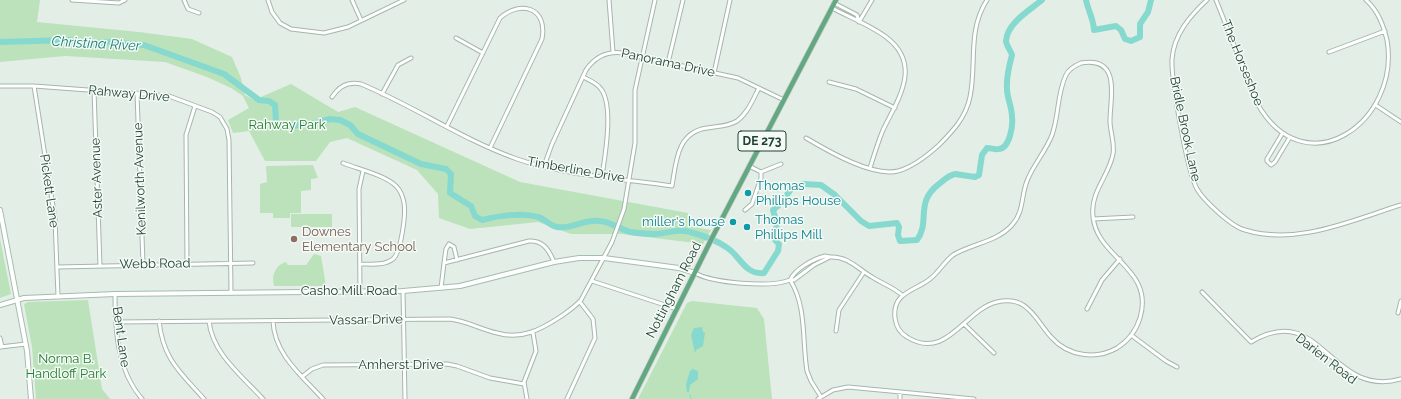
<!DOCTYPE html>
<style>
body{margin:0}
canvas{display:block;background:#e3eee6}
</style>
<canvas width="1401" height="399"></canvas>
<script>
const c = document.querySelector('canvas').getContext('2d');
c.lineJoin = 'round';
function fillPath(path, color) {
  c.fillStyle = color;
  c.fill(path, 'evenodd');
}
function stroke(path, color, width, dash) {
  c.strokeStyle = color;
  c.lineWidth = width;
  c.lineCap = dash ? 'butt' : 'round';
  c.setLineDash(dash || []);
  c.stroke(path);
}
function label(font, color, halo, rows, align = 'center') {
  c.font = font + ' Raleway,sans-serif';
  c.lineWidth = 3;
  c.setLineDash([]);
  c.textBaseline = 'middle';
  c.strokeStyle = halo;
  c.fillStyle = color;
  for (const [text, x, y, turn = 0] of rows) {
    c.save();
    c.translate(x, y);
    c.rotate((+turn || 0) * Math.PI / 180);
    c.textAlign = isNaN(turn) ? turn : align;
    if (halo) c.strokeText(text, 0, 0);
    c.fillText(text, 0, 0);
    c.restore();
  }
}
const green = new Path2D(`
 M 0,0 L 40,0 L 37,22 L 139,32 L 192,39 L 232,57 L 241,78 L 245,95 L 254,100 L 291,84 L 338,112 L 355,107 L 520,182 L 688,213 L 688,226 L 711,230 L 703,244 L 622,234 L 571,234 L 538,222 L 470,229 L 439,218 L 438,194 L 417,170 L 347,138 L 330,142 L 316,161 L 265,161 L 249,131 L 233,133 L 228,120 L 249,108 L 243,96 L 231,88 L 207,77 L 165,62 L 65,56 L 0,62 Z
 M 313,165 L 318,178 L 311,179 L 311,190 L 301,191 L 301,213 L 290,213 L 290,218 L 273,218 L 273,213 L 260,213 L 260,184 L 267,182 L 266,166 Z
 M 291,214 L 332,214 L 332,227 L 291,227 Z
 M 0,239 L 11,294 L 0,298 Z
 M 314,254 L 321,256 L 326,286 L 274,286 C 271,276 275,265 286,262 L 288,265 L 306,265 Z
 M 88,300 L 102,389 L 110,399 L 36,399 L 32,347 L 24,304 L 28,302 Z
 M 692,301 L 757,308 L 764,319 L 772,399 L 638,399 L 687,303 Z`);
const water = new Path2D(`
 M 702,327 L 703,332 L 705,332 L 703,346 L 696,350 L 695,353 L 691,335 L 694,328 Z
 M 693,369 L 698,371 L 698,379 L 690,385 L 689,392 L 687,392 L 686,384 L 690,371 Z`);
const stream = new Path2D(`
 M 690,395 L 691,399`);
const river = new Path2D(`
 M 1086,0 C 1088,10 1094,21 1094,30 L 1116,26 L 1121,30 L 1125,39 L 1131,41 L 1140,37 L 1140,24 L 1148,12 L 1151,0
 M 0,42 L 70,40 L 86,45 L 104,42 L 144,45 L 224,74 L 259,100 L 269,101 L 275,105 L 276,122 L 281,127 L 316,123 L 330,119 L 340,120 L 350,125 L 358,134 L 421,164 L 446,169 L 451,174 L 450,193 L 471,206 L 475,216 L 482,220 C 496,216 523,212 538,217 C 545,219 550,226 557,227 C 570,229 579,222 592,221 C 607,219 617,228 630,232 C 637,233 646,234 654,234 C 666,234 677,228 690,232 C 701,235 716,240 726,247 C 740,255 744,275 764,273 L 778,251 L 779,244 L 774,239 L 777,224 L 773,210 L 779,205 L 792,188 L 803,184 L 821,185 L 835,195 L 861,221 L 869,226 L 897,223 L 899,227 L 898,235 L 900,241 L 917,240 C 931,221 914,203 939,184 C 944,180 949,175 955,174 L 975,177 L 979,175 L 982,155 L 987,148 C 991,148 996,150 999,149 C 1010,148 1013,125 1012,117 C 1012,107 1007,98 1007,89 C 1006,77 1009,67 1012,55 C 1011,51 1006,45 1006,41 C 1007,23 1030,10 1042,0`);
const street = new Path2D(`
 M 72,0 L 119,3 L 125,0
 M 184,0 L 188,9 L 199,13
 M 268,0 L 272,12 L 280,23 L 291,29 L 324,33 L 348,27 L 404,0
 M 352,0 L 361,20
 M 609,0 L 613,52
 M 1207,0 C 1190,16 1174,34 1172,59 C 1171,80 1187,171 1197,189 C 1204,201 1232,227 1245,230 C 1297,246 1352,220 1401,205
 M 1216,0 L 1257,103 C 1305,189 1401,122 1387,40 C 1383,24 1378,11 1366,0
 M 834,3 L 857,15 L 859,22
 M 832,8 C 849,17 870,25 886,37 C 923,65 898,99 883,130 C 878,142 874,155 870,168
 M 859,22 L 872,0
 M 456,38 L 483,53
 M 1329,52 L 1385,31
 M 668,63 L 683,0
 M 1081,63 C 1122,56 1110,98 1110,121 C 1110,132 1115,143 1113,154 C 1109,176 1090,192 1093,216 C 1096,258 1155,268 1140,318 C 1136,331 1128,341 1117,348 C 1096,360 1068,356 1052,338 C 1035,320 1029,295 997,302 C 965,309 947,362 907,337 C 900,333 896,326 895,318 C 892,292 915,291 930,279 C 939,272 944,262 953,255 C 971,244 997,242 1012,225 C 1024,212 1021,196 1027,181 C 1033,165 1046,151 1052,135 C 1059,116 1057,93 1066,75 C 1069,69 1074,66 1081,63 Z
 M 714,73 L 730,0
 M 583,77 C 589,80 597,83 601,89 C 614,106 605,156 602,176
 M 829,82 L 856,89 L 895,108
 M 0,86 L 34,86 L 169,96 L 212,112 L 220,117 L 227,129 L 229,140 L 231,292
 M 34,86 L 55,219 L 58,296
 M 94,90 L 100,266
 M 137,93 L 143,264
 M 382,94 L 398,65 L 411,58
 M 332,97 C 339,86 348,81 361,84 C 414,106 463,140 517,159 C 562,175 624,179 672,186 C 676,162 677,132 707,128 C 717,126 727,127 737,121 C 748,113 753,99 759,88
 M 1377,106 L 1401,122
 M 447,126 L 500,18 C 520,0 548,7 542,39 L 490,148
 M 1282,134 L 1267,159 L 1267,161 L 1271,165 L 1275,162 L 1290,137
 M 806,138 C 828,151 872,177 898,171 C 913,167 928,155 939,145 C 953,131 966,117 970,97 C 977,64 967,31 987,0
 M 343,163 C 358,169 385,175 396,186 C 401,191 403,197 404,203 C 406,215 401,252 393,259 C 384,266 370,264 360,264
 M 544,166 L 552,144 L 586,70 C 595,57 608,51 623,53 L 738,78 L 784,100
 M 761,172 L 781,164
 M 745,210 L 752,204 L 761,178 L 761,172 L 749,166
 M 1093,219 L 1133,217
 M 825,256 L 830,257 L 814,265 L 794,280 L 790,280 C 795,269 813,259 825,256 Z
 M 830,257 C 848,256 858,269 872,277 C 883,284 893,287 902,295
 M 444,263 L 446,249 L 449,244 L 454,247 L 457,260
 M 187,264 L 186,135 L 195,106
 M 57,267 L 253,263
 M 695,273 C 713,283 770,288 790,280 C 807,306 802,342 807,371 L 811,381 L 821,397
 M 592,281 L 677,309
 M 441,288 L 444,263 L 529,241 C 543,240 549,250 554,262
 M 360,291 L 359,189 L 363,171
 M 403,291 L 405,399
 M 1202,292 L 1251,342 C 1322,299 1329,399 1401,379
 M 115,294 C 115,330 117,370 142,399
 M 1087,309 L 1102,280 L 1120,259
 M 1398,313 L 1401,301
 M 159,321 C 163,359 180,372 204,399
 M 209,321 C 212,353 242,376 263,399
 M 273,321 C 274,354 302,376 323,399
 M 116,322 L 450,319 C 467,321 480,329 497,333 C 521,340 540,330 560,317 C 567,312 575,307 581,300 L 612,242 L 624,209 L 635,143 L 635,90 L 655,0
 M 964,324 L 994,353
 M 836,331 L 839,310 L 864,272
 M 1131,335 L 1166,361 L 1177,367
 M 0,338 L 2,347
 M 0,347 L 26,344
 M 303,376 L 312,369 L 323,365 L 447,364 L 457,366 L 490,378 L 524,384
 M 527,399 L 524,382 L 536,351 L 533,333
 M 567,399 L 595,338 L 593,319 L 580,302
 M 818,399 L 833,390 L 848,387 L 974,399
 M 900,399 L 900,392`);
const secondary = new Path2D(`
 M 0,210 L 27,351 L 31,399
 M 0,305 L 24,298 L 115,294 L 403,291 L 460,286 L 554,262 L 579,258 L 604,258 L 679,268 L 695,273`);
const primary = new Path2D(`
 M 632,399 L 713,236 L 836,0`);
const markers = [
 [748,193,4,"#0f9aa8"],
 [733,222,4,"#0f9aa8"],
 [747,227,4,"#0f9aa8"],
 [294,239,4,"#8d6e63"]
];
const shields = [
 [762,141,48]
];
const shieldNames = [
 ["DE 273",762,141]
];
const streetNames = [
 ["Panorama Drive",668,63,12],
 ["The Horseshoe",1242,63,68],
 ["Rahway Drive",129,94,5],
 ["Bridle Brook Lane",1185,129,78],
 ["Timberline Drive",576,170,10],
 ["Aster Avenue",97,178,-92],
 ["Kenilworth Avenue",140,179,-92],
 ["Pickett Lane",49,191,82],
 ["Webb Road",155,264,-1],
 ["Nottingham Road",674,290,-63],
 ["Casho Mill Road",349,291],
 ["Vassar Drive",366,320,-1],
 ["Bent Lane",121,337,82],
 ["Darien Road",1326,359,38],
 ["Amherst Drive",401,365]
];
const parkNames = [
 ["Rahway Park",287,125],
 ["Norma B.",66,359],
 ["Handloff Park",66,374]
];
const cultureNames = [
 ["Thomas",756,186],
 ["Phillips House",756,201],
 ["Thomas",755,220],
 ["Phillips Mill",755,235],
 ["miller's house",725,222,"right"]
];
const educationNames = [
 ["Downes",302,232],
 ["Elementary School",302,247]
];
const waterNames = [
 ["Christina River",96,44,3]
];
fillPath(green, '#bbe2ba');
fillPath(water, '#86d9ce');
stroke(stream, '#86d9ce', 1);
stroke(river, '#86d9ce', 6);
stroke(street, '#a5b7ac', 5);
stroke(secondary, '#a3beae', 6);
stroke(primary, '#c1cac5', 6);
stroke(street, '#fff', 3);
stroke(secondary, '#fff', 4);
stroke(primary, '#63a883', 4.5);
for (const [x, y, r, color] of markers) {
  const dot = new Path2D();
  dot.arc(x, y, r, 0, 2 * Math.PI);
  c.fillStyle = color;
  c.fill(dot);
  stroke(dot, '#f4faf6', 1.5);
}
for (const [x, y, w] of shields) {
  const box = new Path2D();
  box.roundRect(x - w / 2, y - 10, w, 20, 3);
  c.fillStyle = '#f4faf6';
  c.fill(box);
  stroke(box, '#214230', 1);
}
label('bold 12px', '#214230', null, shieldNames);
label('13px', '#214230', '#f4faf6', streetNames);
label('13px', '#267d30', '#f4faf6', parkNames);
label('13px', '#0d838f', '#f4faf6', cultureNames, 'left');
label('13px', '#785e54', '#f4faf6', educationNames, 'left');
label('italic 14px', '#147f73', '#f4faf6', waterNames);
</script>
